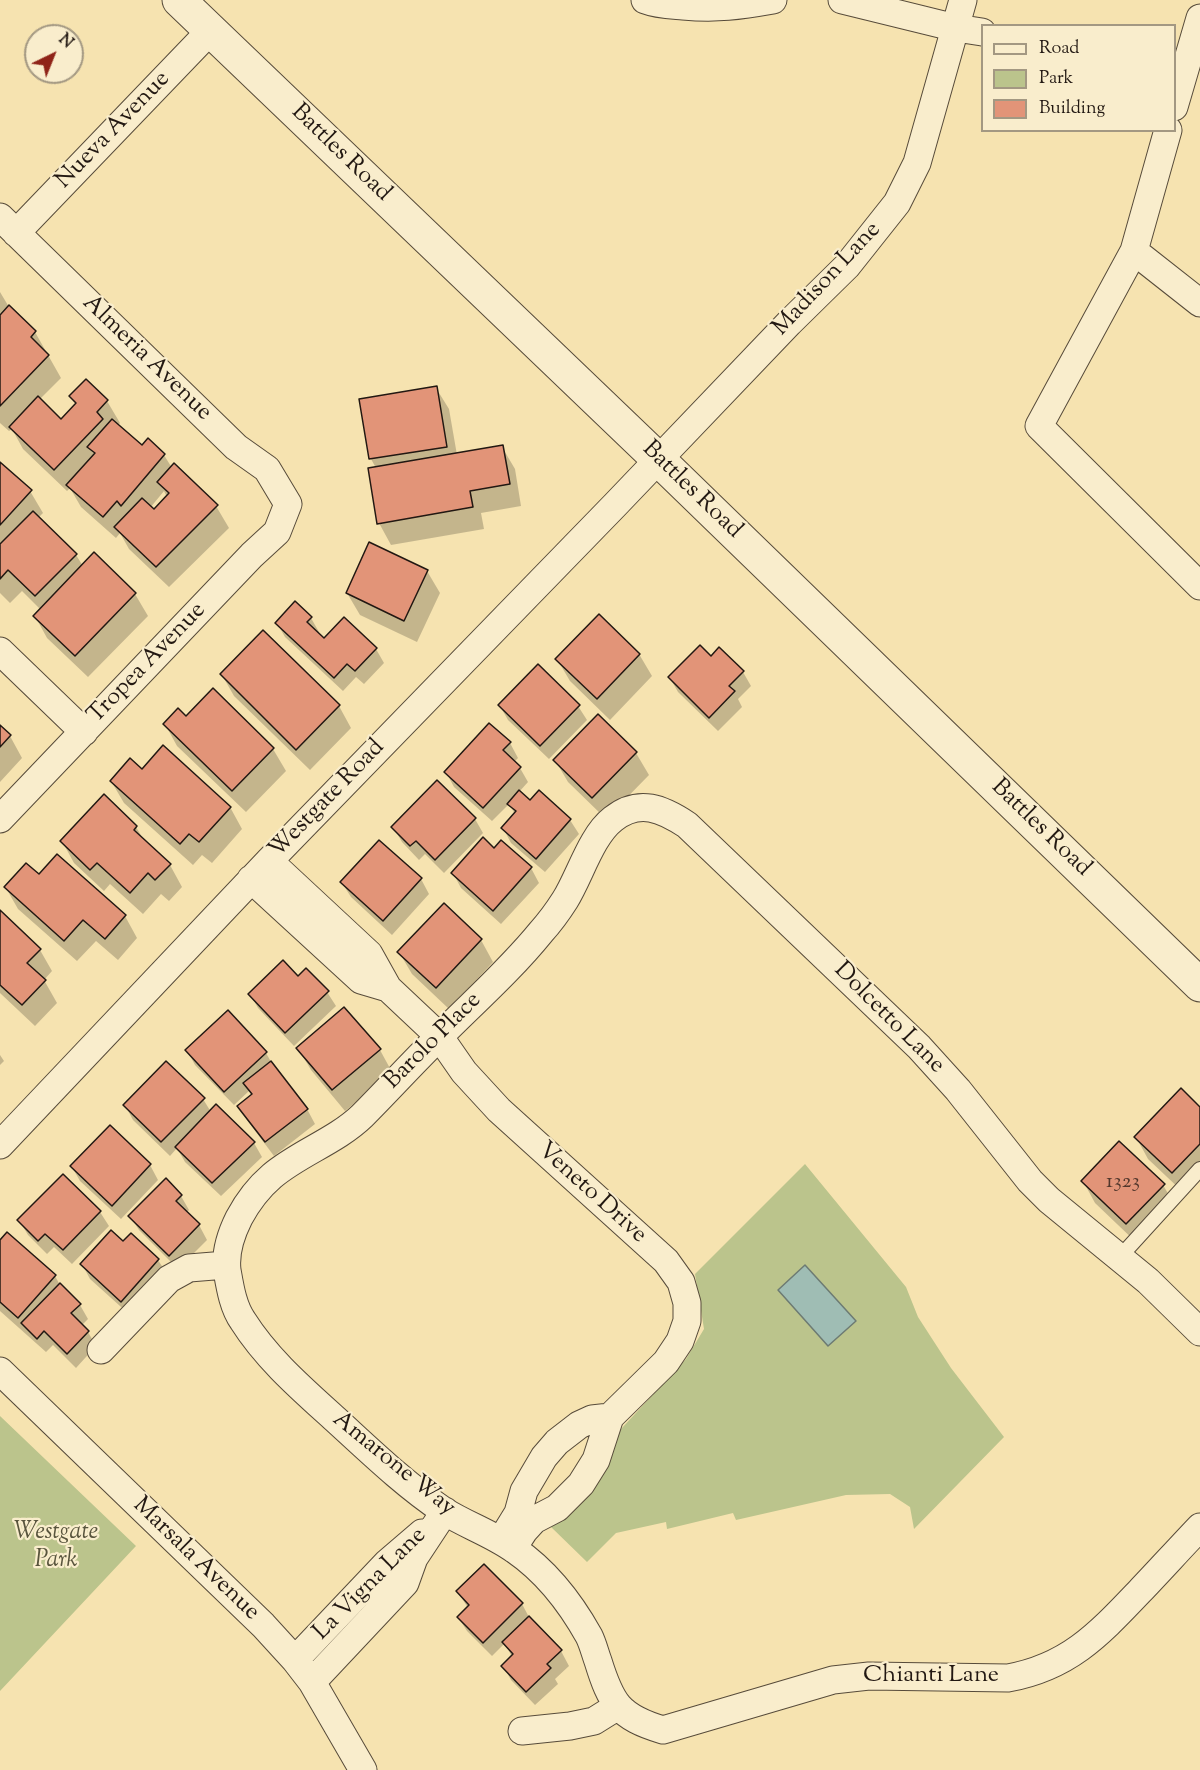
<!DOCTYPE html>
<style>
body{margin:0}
#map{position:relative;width:1200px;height:1770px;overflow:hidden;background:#f6e3b0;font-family:"Sorts Mill Goudy",serif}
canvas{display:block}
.legend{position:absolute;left:981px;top:24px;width:195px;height:108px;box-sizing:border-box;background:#f9edcc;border:2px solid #a39882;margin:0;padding:8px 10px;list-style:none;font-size:18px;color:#221812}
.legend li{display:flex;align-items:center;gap:12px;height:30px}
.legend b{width:30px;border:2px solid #a39882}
.north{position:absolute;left:24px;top:24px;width:60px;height:60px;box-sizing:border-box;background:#f9edcc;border:2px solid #a39882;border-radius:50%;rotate:43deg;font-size:16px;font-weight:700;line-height:24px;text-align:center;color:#221812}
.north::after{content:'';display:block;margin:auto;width:21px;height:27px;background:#8f2418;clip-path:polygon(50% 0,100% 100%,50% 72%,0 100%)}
</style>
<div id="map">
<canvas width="1200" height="1770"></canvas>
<ul class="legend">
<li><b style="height:8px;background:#f9edcc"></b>Road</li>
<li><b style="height:16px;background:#bbc48c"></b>Park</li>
<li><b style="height:16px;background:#e29478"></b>Building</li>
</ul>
<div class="north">N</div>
</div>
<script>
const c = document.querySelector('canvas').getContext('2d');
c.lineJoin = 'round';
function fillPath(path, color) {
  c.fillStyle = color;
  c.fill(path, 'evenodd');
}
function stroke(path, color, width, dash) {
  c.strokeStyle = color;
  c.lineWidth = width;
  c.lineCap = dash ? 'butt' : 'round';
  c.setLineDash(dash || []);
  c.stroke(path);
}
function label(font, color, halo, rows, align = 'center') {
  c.font = font + ' "Sorts Mill Goudy",serif';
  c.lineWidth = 4.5;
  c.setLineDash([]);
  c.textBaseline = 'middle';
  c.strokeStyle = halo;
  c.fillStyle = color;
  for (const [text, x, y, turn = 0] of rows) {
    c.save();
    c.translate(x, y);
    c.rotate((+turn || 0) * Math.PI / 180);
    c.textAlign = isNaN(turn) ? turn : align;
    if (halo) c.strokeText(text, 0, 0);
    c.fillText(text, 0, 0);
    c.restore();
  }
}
const green = new Path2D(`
 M 805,1164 L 906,1287 L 918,1317 L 951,1368 L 1004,1437 L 914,1529 L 910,1507 L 890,1494 L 846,1495 L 736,1520 L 733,1513 L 667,1529 L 666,1522 L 616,1533 L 587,1562 L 550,1526 L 592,1488 L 621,1429 L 686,1359 L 704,1329 L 695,1274 Z
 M 0,1416 L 136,1546 L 0,1691 Z`);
const water = new Path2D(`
 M 805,1265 L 856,1321 L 828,1346 L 778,1290 Z`);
const shadow = new Path2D(`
 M 0,292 L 9,307 L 35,332 L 61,378 L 39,400 L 61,421 L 76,405 L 71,396 L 86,381 L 107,401 L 120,423 L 117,426 L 142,447 L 148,440 L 164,455 L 172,468 L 216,506 L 229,528 L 169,587 L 129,549 L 120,533 L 116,538 L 81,507 L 70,488 L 67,491 L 23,449 L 12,429 L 9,431 L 0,423 ZM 164,491 L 167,497 L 154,511 L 150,508 Z
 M 436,388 L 449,409 L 457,455 L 502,447 L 515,469 L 521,506 L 481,513 L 484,529 L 391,545 L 379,523 L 376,468 L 371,459 L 361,400 Z
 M 0,464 L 30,491 L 43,513 L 38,518 L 76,555 L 83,566 L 135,594 L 148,616 L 88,677 L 47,638 L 35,616 L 41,610 L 22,591 L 10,603 L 0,593 Z
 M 427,571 L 440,593 L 417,642 L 360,615 L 347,593 Z
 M 311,618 L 319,632 L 318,634 L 325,640 L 376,649 L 384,663 L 364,684 L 356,677 L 343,691 L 285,637 L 277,623 Z
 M 639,654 L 652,676 L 610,720 L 570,681 L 557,659 Z
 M 711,658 L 743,672 L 751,686 L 738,699 L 742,707 L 718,731 L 678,692 L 670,678 Z
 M 222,675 L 339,706 L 351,728 L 310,770 L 234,696 Z
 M 500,706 L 578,706 L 587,720 L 549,759 L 508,720 Z
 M 598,716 L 636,753 L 649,775 L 606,819 L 568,782 L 555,760 Z
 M 186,718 L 273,749 L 286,771 L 246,812 L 177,746 L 165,724 Z
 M 0,727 L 10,736 L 22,758 L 0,782 Z
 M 510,743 L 518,758 L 514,762 L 520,768 L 528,782 L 519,792 L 530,802 L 570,820 L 579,834 L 545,872 L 511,843 L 503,828 L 515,814 L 509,804 L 492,821 L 454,787 L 446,772 Z
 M 142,771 L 230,807 L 242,829 L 212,863 L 202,855 L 193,865 L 124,803 L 111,781 Z
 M 475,819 L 483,833 L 444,873 L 425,854 L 419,860 L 402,842 L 393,827 Z
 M 136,827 L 145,842 L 170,865 L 182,887 L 169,901 L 161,894 L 143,914 L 110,884 L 104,891 L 74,863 L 62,841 Z
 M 494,850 L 531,868 L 539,883 L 501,924 L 461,888 L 453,873 Z
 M 39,876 L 125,916 L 137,938 L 118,960 L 96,941 L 77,961 L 18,909 L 6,888 Z
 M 421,879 L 429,894 L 392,935 L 351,897 L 342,883 Z
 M 0,912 L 40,950 L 52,971 L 44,980 L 57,1003 L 35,1026 L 0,993 Z
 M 481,940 L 493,962 L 449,1009 L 412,974 L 399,952 Z
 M 327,992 L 336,1006 L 294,1046 L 258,1008 L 250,994 Z
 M 298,1048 L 380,1050 L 392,1072 L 345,1111 L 311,1070 Z
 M 187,1050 L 266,1053 L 274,1067 L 307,1109 L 315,1124 L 274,1156 L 247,1120 L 239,1106 L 252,1096 L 249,1091 L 234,1105 L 195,1065 Z
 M 0,1055 L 4,1061 L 0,1065 Z
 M 203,1099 L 211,1112 L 254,1143 L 262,1157 L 221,1196 L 185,1162 L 177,1148 L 170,1156 L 133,1120 L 125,1105 Z
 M 1200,1109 L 1200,1178 L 1185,1194 L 1148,1159 L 1136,1137 Z
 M 110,1127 L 150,1165 L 158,1180 L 121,1219 L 80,1181 L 72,1167 Z
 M 63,1176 L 100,1212 L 109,1226 L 72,1264 L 54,1247 L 47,1254 L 28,1235 L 19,1220 Z
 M 1083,1181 L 1163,1185 L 1176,1207 L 1139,1245 L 1095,1203 Z
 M 181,1196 L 189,1210 L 186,1213 L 199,1225 L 207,1240 L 178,1269 L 139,1230 L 130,1216 Z
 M 131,1235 L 158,1260 L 167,1274 L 130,1315 L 90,1279 L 82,1264 L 123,1243 Z
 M 0,1243 L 55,1276 L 60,1285 L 80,1305 L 88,1319 L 82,1325 L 88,1332 L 96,1346 L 76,1368 L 53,1345 L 46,1352 L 0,1311 Z
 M 458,1592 L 522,1604 L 530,1619 L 561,1651 L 569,1666 L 555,1679 L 558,1684 L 535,1705 L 511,1680 L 503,1666 L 512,1657 L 505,1643 L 492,1656 L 467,1631 L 458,1617 L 468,1608 Z`);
const building = new Path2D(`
 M 9,305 L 36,331 L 31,337 L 49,355 L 0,406 L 0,315 Z
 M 86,379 L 108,400 L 97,412 L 103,419 L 54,470 L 9,427 L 38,396 L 61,419 L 76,403 L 69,396 Z
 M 437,386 L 447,447 L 369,459 L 359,399 Z
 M 112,419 L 142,445 L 148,438 L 165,454 L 121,506 L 117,501 L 103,517 L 66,485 L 95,453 L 87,447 Z
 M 503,445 L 510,484 L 470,491 L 473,507 L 377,524 L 368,468 Z
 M 0,462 L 32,490 L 0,525 Z
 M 174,463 L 218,505 L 156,567 L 114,527 L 142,498 L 154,509 L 169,493 L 157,482 Z
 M 33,511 L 77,554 L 35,596 L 8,570 L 0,579 L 0,544 Z
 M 369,542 L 428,570 L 404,621 L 346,593 Z
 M 94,552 L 136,593 L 75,656 L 33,616 Z
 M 295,601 L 312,617 L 307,622 L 324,638 L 344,617 L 377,648 L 355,671 L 347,664 L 334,678 L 275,623 Z
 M 599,614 L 640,654 L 597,699 L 555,659 Z
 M 263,630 L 340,705 L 296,750 L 220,674 Z
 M 700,645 L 711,656 L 719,647 L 744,671 L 729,686 L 735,691 L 709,718 L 668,677 Z
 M 538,664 L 580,705 L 540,746 L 498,705 Z
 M 213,688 L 274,748 L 232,791 L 163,724 L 178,708 L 186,716 Z
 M 598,714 L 637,752 L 592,798 L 553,760 Z
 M 489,723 L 511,742 L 503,750 L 521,767 L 483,808 L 444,772 Z
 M 0,725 L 11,735 L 0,747 Z
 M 163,745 L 231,807 L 199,842 L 189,834 L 180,844 L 110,781 L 130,758 L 142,769 Z
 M 437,780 L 476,818 L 435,860 L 416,841 L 410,846 L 391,827 Z
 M 519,790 L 530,800 L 539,790 L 571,819 L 536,859 L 501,828 L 516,811 L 507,804 Z
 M 104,794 L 137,826 L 134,830 L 171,864 L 155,880 L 148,873 L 130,893 L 97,863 L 90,870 L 60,841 Z
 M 483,837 L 494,848 L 501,840 L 532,867 L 493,911 L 451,873 Z
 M 379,840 L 422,878 L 383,921 L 340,882 Z
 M 57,854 L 126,915 L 105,939 L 83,920 L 64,941 L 4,887 L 26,863 L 39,874 Z
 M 444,903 L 482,939 L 436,988 L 397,952 Z
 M 0,910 L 41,949 L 27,963 L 46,980 L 22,1005 L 0,985 Z
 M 283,960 L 298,976 L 306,968 L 329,991 L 285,1033 L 248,994 Z
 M 344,1007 L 381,1049 L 332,1090 L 296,1048 Z
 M 228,1010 L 267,1052 L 224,1092 L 185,1050 Z
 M 166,1061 L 205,1098 L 161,1142 L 123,1105 Z
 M 271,1061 L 308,1109 L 265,1142 L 237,1106 L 252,1094 L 243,1083 Z
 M 1181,1088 L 1200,1107 L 1200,1144 L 1172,1173 L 1134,1137 Z
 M 216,1104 L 255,1142 L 212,1183 L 175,1147 Z
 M 110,1125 L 151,1164 L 112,1206 L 70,1166 Z
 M 1119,1141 L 1165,1184 L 1126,1224 L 1081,1181 Z
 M 63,1174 L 101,1211 L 63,1250 L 45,1234 L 38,1241 L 17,1220 Z
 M 166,1178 L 182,1195 L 176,1201 L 200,1224 L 169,1256 L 128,1216 Z
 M 111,1230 L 123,1241 L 131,1233 L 159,1259 L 121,1302 L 80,1264 Z
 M 7,1232 L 56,1275 L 18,1318 L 0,1302 L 0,1240 Z
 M 60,1283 L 81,1304 L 71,1313 L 89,1331 L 67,1354 L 44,1331 L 37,1339 L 21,1323 Z
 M 484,1564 L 523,1603 L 483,1643 L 457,1617 L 469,1605 L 456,1591 Z
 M 529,1616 L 562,1650 L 547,1664 L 551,1668 L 526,1692 L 501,1666 L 513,1654 L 502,1642 Z`);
const service = new Path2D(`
 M 1119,1258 L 1200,1169`);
const minor = new Path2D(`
 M 645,0 C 658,5 670,5 683,6 C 717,9 739,6 773,0
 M 842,0 L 956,28 L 982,32
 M 1174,107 L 1200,18
 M 1168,130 L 1134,251 L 1039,426 L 1200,586
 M 0,217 L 236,447 L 267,469 L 288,504 L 277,532 L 252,555 L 0,819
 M 16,233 L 211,30
 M 1134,251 L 1200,303
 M 0,651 L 84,732
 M 269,861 L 369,954 L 388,988 L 439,1036 L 464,1072 L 499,1110 L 666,1261 L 681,1282 L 687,1303 L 687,1321 L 680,1341 L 666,1362 L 610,1417 L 596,1460 L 581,1484 L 557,1508 L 534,1520 L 524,1531 L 513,1548
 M 251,879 L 361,980 L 388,988
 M 0,1145 L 269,861 L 615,505 L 789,323 L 847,266 L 897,203 L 917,163 L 963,0
 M 1200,1332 L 1148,1281 L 1049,1200 L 1030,1181 L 958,1090 L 919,1047 L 687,825 C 663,809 639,798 613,819 C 591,836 580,876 565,900 C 558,911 550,922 541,932 C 511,969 476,1000 442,1034 C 415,1060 389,1089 362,1116 C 336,1141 299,1153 272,1176 C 258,1188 247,1203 239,1218 C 231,1234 225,1252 227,1270 C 230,1287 233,1307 243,1321 C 267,1359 302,1389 335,1419 C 370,1451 405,1485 444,1511 C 466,1525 493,1534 515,1550 C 547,1572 570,1602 589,1636 C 593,1644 595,1653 598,1661 C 611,1703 619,1717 663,1730 L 833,1680 L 869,1676 L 1008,1678 C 1069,1667 1099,1634 1140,1591 C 1160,1570 1180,1548 1200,1527
 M 101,1350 L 169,1279 L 189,1268 L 226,1265
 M 0,1371 L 263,1625 L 295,1660 L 312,1682 L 363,1770
 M 502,1539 L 518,1513 L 524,1491 L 544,1457 L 557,1442 L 579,1425 L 592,1419 L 610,1417
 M 295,1660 L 387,1563 L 422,1533
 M 312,1682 L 405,1583 L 414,1558 L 445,1511
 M 522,1731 L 570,1726 L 594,1721 L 618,1706`);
const tertiary = new Path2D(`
 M 179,0 L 659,460 L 1200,985`);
const numberNames = [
 ["1323",1123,1183]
];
const streetNames = [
 ["Nueva Avenue",114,131,-46],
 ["Battles Road",340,154,44],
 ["Madison Lane",828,280,-47],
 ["Almeria Avenue",146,359,44],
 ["Battles Road",691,491,44],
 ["Tropea Avenue",148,664,-46],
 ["Westgate Road",328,800,-46],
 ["Battles Road",1040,829,44],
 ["Dolcetto Lane",888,1019,45],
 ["Barolo Place",434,1042,-45],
 ["Veneto Drive",591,1194,42],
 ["Amarone Way",393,1465,39],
 ["Marsala Avenue",195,1560,44],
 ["La Vigna Lane",371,1585,-45],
 ["Chianti Lane",931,1677]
];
const parkNames = [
 ["Westgate",56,1534],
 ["Park",56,1562]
];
fillPath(green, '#bbc48c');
fillPath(water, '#9fbdb4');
stroke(water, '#6d7b73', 1.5);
fillPath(shadow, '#0003');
fillPath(building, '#e29478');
stroke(building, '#221812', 1.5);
stroke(service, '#574b3a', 16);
stroke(minor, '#574b3a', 29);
stroke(tertiary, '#574b3a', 35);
stroke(service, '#f9edcc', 14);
stroke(minor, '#f9edcc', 27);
stroke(tertiary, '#f9edcc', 33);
label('21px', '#52372c', null, numberNames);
label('24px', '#221812', '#f9edcc', streetNames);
label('italic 24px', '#58543d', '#f9edcc', parkNames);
</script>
